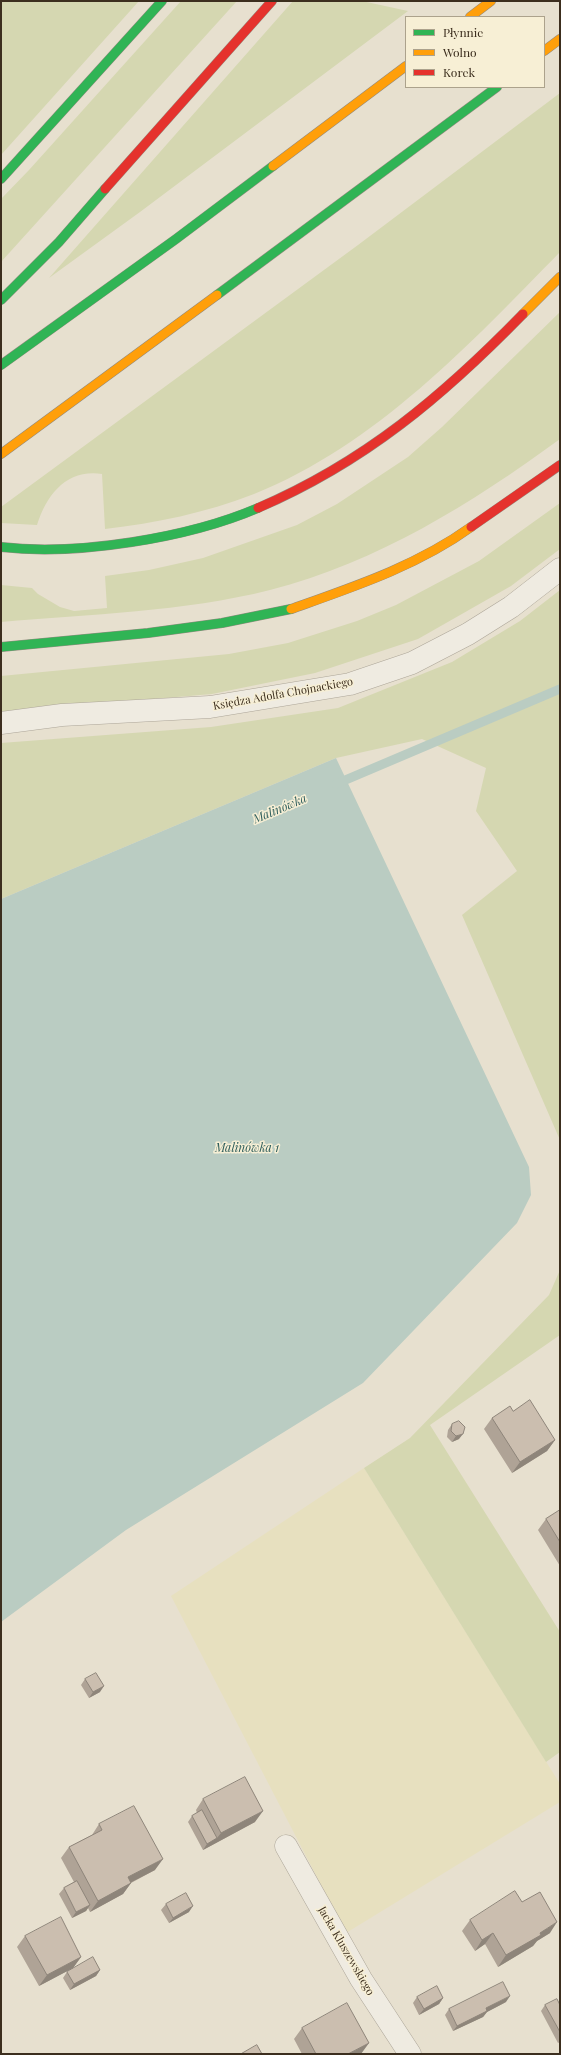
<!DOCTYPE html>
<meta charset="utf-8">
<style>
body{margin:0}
#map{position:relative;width:561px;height:2055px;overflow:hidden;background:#e7e0cf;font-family:"Playfair Display",serif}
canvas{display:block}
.frame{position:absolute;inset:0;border:2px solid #3c2e1e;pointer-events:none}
.legend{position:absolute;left:405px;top:16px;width:140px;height:72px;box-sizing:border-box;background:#f7efd5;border:1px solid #aca28c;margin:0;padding:5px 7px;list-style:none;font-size:12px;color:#3c2e1e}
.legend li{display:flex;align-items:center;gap:8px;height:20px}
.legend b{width:20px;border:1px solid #aca28c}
</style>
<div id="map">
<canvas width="561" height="2055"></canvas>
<div class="frame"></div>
<ul class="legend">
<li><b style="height:5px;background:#30b455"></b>Płynnie</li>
<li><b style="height:5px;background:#ff9f0a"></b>Wolno</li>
<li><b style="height:5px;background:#e5322d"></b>Korek</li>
</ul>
</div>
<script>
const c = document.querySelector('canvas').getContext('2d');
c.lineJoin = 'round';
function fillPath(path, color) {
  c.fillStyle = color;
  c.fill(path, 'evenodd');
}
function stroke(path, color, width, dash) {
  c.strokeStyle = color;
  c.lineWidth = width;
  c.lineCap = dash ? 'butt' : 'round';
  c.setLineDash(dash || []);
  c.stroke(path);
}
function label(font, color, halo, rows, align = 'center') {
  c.font = font + ' "Playfair Display",serif';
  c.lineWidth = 3;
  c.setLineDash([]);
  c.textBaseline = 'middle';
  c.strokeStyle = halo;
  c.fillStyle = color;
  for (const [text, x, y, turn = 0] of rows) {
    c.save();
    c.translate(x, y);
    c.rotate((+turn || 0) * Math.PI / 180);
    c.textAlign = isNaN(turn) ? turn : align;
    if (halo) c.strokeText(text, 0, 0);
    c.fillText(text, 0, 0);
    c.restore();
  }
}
const farmland = new Path2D(`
 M 364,1468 L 560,1784 L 560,1802 L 346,1933 L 171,1596 Z`);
const green = new Path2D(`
 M 1,1 L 139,1 L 1,155 Z
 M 181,1 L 237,1 L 1,262 L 1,199 L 29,170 Z
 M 293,1 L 362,1 L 408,11 L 140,212 L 49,278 Z
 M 560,93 L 560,252 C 470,344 376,445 254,494 C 205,513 156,523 105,529 L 102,474 C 67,469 47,494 37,525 L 1,523 L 1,507 L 358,245 Z
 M 560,312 L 560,439 C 471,504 378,562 270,590 C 183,612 90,614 1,622 L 1,585 L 32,588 L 38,594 L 60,607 L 74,611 L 107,608 L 105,576 L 149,570 L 203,558 L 297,525 L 337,504 L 408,457 L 442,427 Z
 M 560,503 L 560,549 L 511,586 L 418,639 L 315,673 L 212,694 L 1,712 L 1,676 L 229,654 L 288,643 L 357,621 L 396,605 L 479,561 Z
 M 560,590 L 560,1140 L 462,915 L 517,871 L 476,811 L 486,768 L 422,739 L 336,758 L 1,899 L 1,743 L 211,727 L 338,708 L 452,662 L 520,621 Z
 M 560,1270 L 560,1335 L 430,1425 L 560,1632 L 560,1752 L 546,1762 L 364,1468 L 410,1438 L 549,1295 Z`);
const water = new Path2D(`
 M 336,758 L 529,1167 L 531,1195 L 517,1223 L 363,1383 L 126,1530 L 1,1622 L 1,899 Z`);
const stream = new Path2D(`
 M 336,784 L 560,689`);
const street = new Path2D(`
 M 1,723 L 62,715 L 210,707 L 350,684 L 412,663 L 468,634 L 511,607 L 560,569
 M 286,1846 L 361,1979 L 410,2054`);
const fast = new Path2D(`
 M 1,179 L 162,1
 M 217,295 L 497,87
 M 1,300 L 59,242 L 105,189
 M 1,365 L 176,239 L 273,166
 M 1,547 C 77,556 188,538 258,508
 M 1,647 L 148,633 L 222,623 L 291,609`);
const slow = new Path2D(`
 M 470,17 L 491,1
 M 544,51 L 560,39
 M 273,166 L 406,66
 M 523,314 L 560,277
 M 1,454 L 217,295
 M 291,609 C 353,587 417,566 471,527`);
const jam = new Path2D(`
 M 105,189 L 272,1
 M 258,508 C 365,462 443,396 523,314
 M 471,527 L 560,465`);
const wall = new Path2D(`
 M 513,1411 L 555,1440 L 547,1451 L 512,1473 L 484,1429 L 492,1418 Z
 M 452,1424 L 459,1439 L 452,1442 L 447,1437 L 448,1430 Z
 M 560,1510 L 560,1566 L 538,1530 L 546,1519 Z
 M 85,1679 L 100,1692 L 89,1698 L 81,1685 Z
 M 203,1799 L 255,1822 L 203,1850 L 188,1822 L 192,1816 L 197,1813 L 196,1810 Z
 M 99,1824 L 155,1870 L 131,1883 L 123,1894 L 90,1912 L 88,1908 L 86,1911 L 72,1918 L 59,1894 L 64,1888 L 74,1882 L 61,1858 L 69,1847 L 92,1835 Z
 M 522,1902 L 550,1933 L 537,1941 L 533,1946 L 498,1967 L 485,1944 L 475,1951 L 462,1931 L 470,1920 Z
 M 166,1904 L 189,1912 L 169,1923 L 161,1910 Z
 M 25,1936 L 81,1957 L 73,1968 L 39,1986 L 17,1947 Z
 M 100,1970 L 96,1976 L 70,1990 L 63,1978 L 67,1972 Z
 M 417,1997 L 443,1998 L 439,2004 L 419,2015 L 413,2003 Z
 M 506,2002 L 487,2012 L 483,2017 L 453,2031 L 445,2015 L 449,2009 Z
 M 545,2005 L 560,2005 L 560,2042 L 558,2043 L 541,2011 Z
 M 302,2028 L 361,2054 L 302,2054 L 294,2039 Z`);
const shadedWall = new Path2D(`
 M 463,1434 L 459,1439 L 452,1442 L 456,1436 Z
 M 555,1440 L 547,1451 L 512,1473 L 520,1462 Z
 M 104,1686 L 100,1692 L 89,1698 L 93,1692 Z
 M 263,1811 L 255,1822 L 203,1850 L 207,1844 L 217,1838 L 221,1833 Z
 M 163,1859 L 155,1870 L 120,1888 L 128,1877 Z
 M 131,1883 L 123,1894 L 90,1912 L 98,1901 Z
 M 90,1905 L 86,1911 L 72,1918 L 76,1912 Z
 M 193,1906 L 189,1912 L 169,1923 L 173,1918 Z
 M 557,1922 L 550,1933 L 537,1941 L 533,1946 L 498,1967 L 506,1955 Z
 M 493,1933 L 485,1944 L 475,1951 L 482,1940 Z
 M 81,1957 L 73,1968 L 39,1986 L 47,1975 Z
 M 100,1970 L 96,1976 L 70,1990 L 74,1984 Z
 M 510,1996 L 506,2002 L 487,2012 L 483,2017 L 453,2031 L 457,2026 L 486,2008 Z
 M 443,1998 L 439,2004 L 419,2015 L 424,2009 Z
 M 369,2043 L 361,2054 L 348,2054 Z`);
const building = new Path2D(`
 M 530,1400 L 555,1440 L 520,1462 L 492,1418 L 510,1406 L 513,1411 Z
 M 459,1421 L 465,1427 L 463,1434 L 456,1436 L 451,1431 L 452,1424 Z
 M 560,1510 L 560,1542 L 546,1519 Z
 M 96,1673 L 104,1686 L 93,1692 L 85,1679 Z
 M 245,1777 L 263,1811 L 221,1833 L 203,1799 Z
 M 134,1806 L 163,1859 L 128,1877 L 131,1883 L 98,1901 L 69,1847 L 102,1830 L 99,1824 Z
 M 202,1810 L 217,1838 L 207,1844 L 192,1816 Z
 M 77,1881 L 90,1905 L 76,1912 L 64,1888 Z
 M 515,1891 L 522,1902 L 540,1892 L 557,1922 L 540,1933 L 541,1935 L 506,1955 L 493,1933 L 482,1940 L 470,1920 Z
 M 186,1893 L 193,1906 L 173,1918 L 166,1904 Z
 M 61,1917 L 81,1957 L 47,1975 L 25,1936 Z
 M 93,1957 L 100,1970 L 74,1984 L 67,1972 Z
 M 503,1982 L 510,1996 L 486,2008 L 487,2011 L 457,2026 L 449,2009 Z
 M 437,1986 L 443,1998 L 424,2009 L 417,1997 Z
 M 557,1999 L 560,2005 L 560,2032 L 545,2005 Z
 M 347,2003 L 369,2043 L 348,2054 L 316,2054 L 302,2028 Z
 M 257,2045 L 262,2054 L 241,2054 Z`);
const streetNames = [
 ["Księdza Adolfa Chojnackiego",283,694,-10],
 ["Jacka Kluszewskiego",346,1951,60]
];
const waterNames = [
 ["Malinówka",280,809,-23],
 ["Malinówka 1",247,1148]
];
fillPath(farmland, '#e7e0bf');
fillPath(green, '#d5d7b1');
fillPath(water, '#baccc2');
stroke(stream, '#baccc2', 9);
stroke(street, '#aca598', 23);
stroke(fast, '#928a7f', 10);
stroke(slow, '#928a7f', 10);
stroke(jam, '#928a7f', 10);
stroke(street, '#efebe1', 22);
stroke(fast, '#30b455', 9);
stroke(slow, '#ff9f0a', 9);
stroke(jam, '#e5322d', 9);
fillPath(wall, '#afa396');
fillPath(shadedWall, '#8e857a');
fillPath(building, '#cbbeaf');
stroke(building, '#8e857a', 1);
label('11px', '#3c2e1e', '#f7efd5', streetNames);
label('italic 12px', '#2d5d5b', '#f7efd5', waterNames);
</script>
